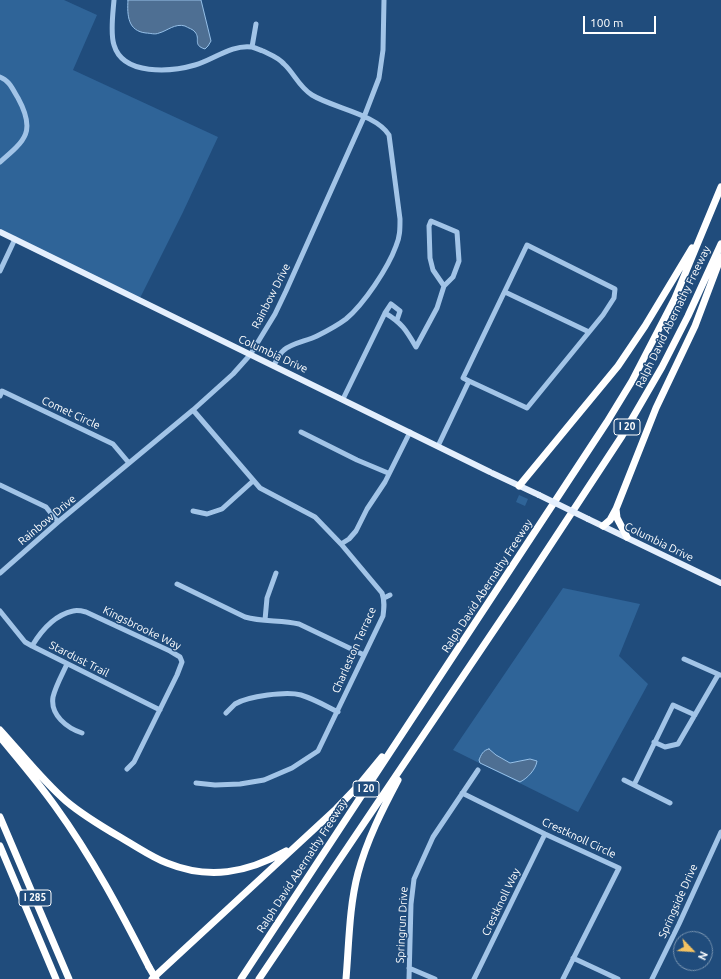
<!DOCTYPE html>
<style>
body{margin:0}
#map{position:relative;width:721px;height:979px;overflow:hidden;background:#204c7c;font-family:Ubuntu,sans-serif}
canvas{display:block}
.north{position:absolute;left:673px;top:931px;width:40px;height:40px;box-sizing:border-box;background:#204c7c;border:1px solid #7994b0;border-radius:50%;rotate:115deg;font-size:11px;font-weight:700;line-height:16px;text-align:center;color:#fff}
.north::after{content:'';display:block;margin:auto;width:14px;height:18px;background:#f4c362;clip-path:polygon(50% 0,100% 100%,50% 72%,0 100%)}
.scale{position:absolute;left:583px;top:16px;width:73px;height:18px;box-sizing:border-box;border:2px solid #fff;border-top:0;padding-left:5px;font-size:12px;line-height:14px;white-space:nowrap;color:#fff;-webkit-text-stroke:3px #204c7c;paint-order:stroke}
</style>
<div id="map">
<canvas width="721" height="979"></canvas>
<div class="north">N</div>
<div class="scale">100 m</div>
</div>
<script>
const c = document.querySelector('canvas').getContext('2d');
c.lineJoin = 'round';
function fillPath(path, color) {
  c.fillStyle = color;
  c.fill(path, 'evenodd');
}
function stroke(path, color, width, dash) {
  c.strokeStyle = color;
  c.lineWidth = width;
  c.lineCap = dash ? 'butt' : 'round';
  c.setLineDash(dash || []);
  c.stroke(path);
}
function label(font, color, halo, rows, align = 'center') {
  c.font = font + ' Ubuntu,sans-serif';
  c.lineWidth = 3;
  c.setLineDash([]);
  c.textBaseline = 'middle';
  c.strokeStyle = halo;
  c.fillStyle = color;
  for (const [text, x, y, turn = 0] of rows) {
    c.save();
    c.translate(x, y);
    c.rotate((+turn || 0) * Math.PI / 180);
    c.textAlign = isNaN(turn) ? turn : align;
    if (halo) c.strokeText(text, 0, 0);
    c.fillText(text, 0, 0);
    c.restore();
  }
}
const green = new Path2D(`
 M 0,0 L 64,0 L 97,15 L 73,70 L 218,137 L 183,212 L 139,300 L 20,239 L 0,230 Z
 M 519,495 L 528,499 L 525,506 L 516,502 Z
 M 563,588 L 640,604 L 619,656 L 648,684 L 578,812 L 453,750 Z`);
const water = new Path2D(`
 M 128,0 L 201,0 L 211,41 L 208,46 L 205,49 C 192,45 201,39 195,32 C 193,29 188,28 185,26 C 175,23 167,31 159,33 C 155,35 150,33 146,33 C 128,31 127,16 128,0 Z
 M 489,749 L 496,755 L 510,763 L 530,759 L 537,761 C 536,769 528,778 520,782 L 480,763 L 479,760 C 481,755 483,750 489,749 Z`);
const minor = new Path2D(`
 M 114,0 C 113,13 110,33 114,45 C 123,76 171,72 195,65 C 213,60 232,44 252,47 C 256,48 260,50 263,51 C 271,55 278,57 284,64 C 294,73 299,87 312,95 C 333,108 376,114 389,135 L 400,219 C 400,229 400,237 396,246 C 388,268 364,304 346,319 C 338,325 327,331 317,336 C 307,341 292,343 284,350 C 279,354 277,360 274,365
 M 252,47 L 256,24
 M 0,77 C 9,80 13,90 18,98 C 36,131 26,140 0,162
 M 0,271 L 15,239
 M 505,292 L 589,332
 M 385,313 L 391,304 L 400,311 L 397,320
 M 0,396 L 2,391 L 113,444 L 129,463
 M 343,399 L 385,313 C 402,323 406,330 416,347 L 437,308 L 444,286 L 453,277 L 459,261 L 457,232 L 431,221 L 429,226 L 430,258 L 433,270 L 444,286
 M 193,410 L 260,488 L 315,517 L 341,544 L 382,593 C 385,601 384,608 383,616 L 318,751 L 292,768 L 264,780 L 240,784 L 215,785 L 196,783
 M 301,432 L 357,460 L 388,473
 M 438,446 L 469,381 L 527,408 L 603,315 L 614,298 L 615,289 L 527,245 L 463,378 L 469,381
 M 0,485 L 46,507 L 58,522
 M 193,511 L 207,514 L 222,509 L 253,481
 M 341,544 L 349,539 L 356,531 L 367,509 L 385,482 L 410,432
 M 0,573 L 58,522 L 193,410 L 233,374 L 250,355 L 275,314 L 286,291 L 364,117 L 379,78 L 383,50 L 384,0
 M 177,584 L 245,617 C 262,622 281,620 299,624 L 364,655
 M 384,598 L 390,595
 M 0,611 L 25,642 L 32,646 L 160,710
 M 265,620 L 267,598 L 276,573
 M 32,646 C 41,631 55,615 73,611 C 77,610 82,611 86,612 L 170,651 L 180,657 L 182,662 L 177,675 L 134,762 L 127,769
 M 684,659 L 720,675
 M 67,664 C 62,675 56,685 53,697 C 50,715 67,728 82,733
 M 226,713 C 229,710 232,707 235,704 C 248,696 287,691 301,695 C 314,699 326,706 338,712
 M 654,742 L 665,747 L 678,744 L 718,675
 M 624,780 L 670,803
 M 634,785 L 673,705 L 695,715
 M 462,793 L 545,834 L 619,868 L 563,979
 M 573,958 L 618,979
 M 409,968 L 435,979
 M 409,979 L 411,904 L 414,879 L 433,837 L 478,770
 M 474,979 L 545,834
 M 652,979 L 679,924 L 721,832`);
const major = new Path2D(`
 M 0,232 L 490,472
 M 492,473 L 539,495
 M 588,519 L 721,583`);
const highway = new Path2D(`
 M 519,486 L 618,366 L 645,326 L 692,248
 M 603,526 L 610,520 L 616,509
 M 627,537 L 617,518 L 616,509 L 656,408 L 695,326 L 721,257
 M 0,730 C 22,754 42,780 66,801 C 86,818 108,830 130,843 C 142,850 154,858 167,863 C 209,880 247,873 286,851
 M 0,737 C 19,760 38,782 55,806 C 92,857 121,912 149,967
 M 0,817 L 69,979
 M 0,846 L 56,979
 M 152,979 L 336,809 L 359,785 L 382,757
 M 241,979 L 607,422 L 632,381 L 675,298 L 721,187
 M 259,979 L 515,599 L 622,436 L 662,367 L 688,316 L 721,244
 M 346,979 C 349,944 349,907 358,873 C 367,840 382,810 398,780`);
const majorBridge = new Path2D(`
 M 539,495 L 588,519`);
const highwayBridge = new Path2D(`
 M 149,967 L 156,979`);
const shields = [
 [627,427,26],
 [366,789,26],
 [35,898,32]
];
const shieldNames = [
 ["I 20",627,427],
 ["I 20",366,789],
 ["I 285",35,898]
];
const streetNames = [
 ["Rainbow Drive",271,296,-63],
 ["Ralph David Abernathy Freeway",673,317,-64],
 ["Columbia Drive",273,354,25],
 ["Comet Circle",71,413,25],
 ["Rainbow Drive",47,520,-40],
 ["Columbia Drive",659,542,26],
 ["Ralph David Abernathy Freeway",487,586,-57],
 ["Kingsbrooke Way",142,628,26],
 ["Charleston Terrace",354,650,-66],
 ["Stardust Trail",79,659,27],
 ["Crestknoll Circle",579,838,25],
 ["Ralph David Abernathy Freeway",302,866,-57],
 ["Springside Drive",678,901,-66],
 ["Crestknoll Way",501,902,-64],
 ["Springrun Drive",402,925,-87]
];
fillPath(green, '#2f6498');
fillPath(water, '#4e6f93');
stroke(water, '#96c0e8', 1);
stroke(minor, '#a2c4e7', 5);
stroke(major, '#e4effd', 6);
stroke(highway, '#fff', 7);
stroke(majorBridge, '#e4effd', 6);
stroke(highwayBridge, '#fff', 7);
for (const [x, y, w] of shields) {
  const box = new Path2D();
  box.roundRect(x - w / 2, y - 8, w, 16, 3);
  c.fillStyle = '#204c7c';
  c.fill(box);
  stroke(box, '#fff', 1);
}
label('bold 10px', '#fff', null, shieldNames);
label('11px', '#fff', '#204c7c', streetNames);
</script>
